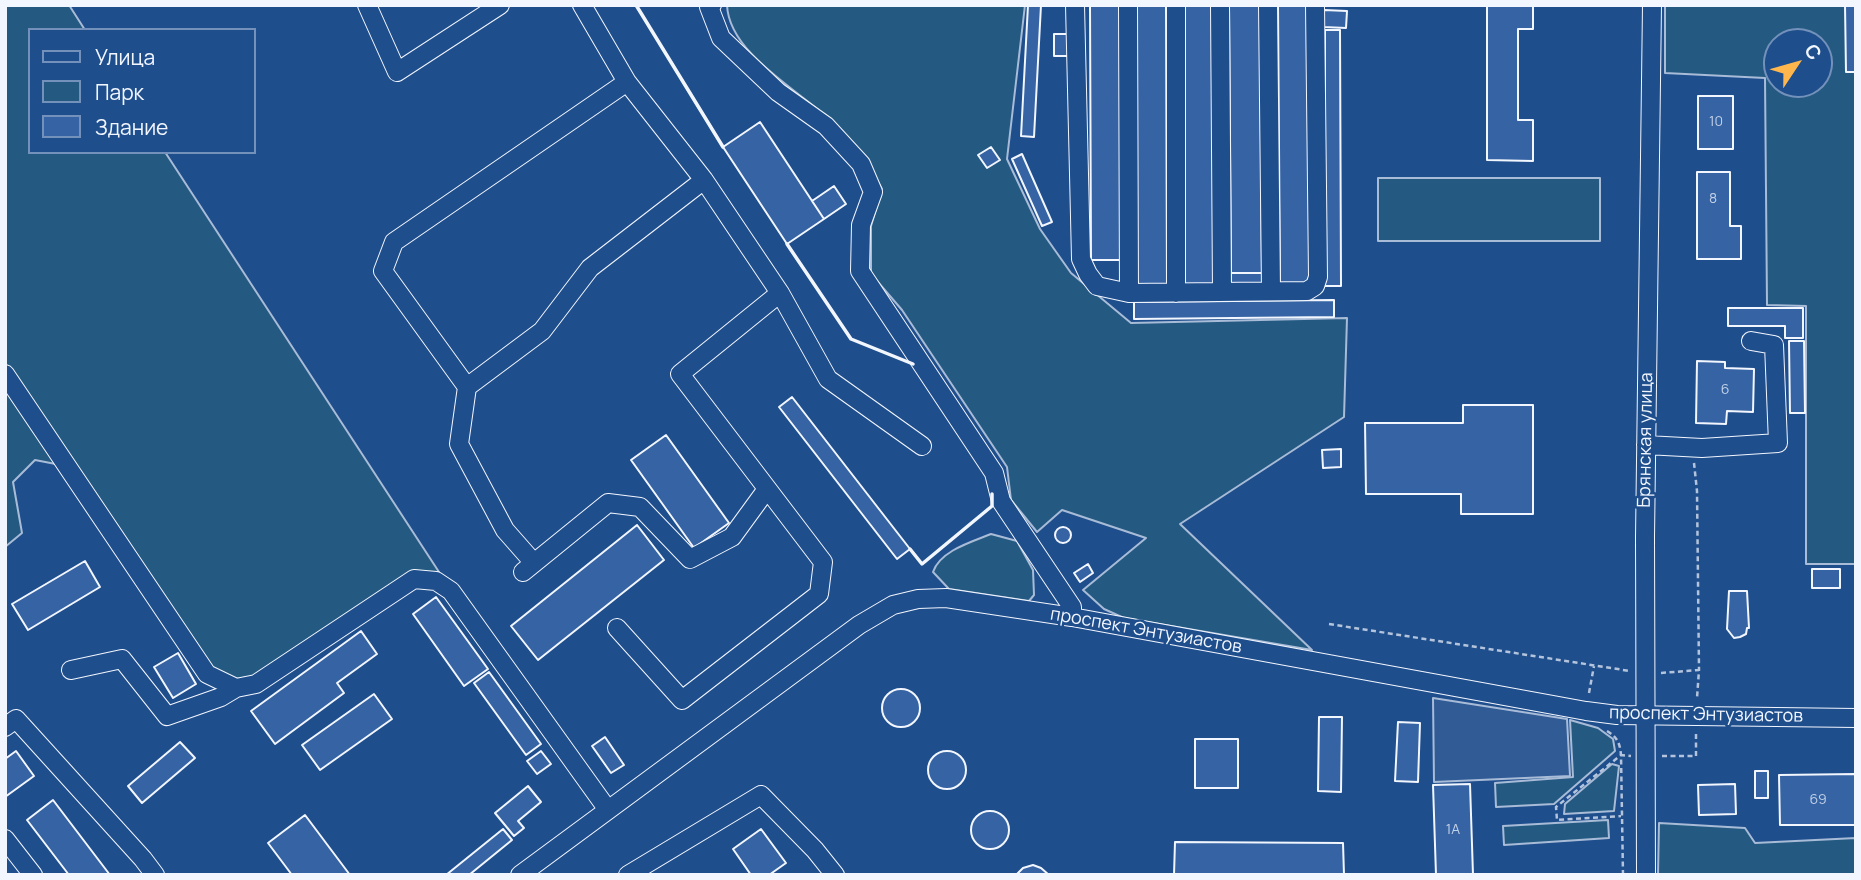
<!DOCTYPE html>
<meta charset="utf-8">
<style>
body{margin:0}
#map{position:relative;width:1861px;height:880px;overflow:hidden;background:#1f4e8c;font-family:Manrope,sans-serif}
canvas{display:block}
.frame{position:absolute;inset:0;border:7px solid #f2f6ff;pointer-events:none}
.legend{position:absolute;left:28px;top:28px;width:228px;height:126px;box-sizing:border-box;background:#1f4e8c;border:2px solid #7391ba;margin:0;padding:9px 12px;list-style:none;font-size:21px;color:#f2f6ff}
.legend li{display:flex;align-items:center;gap:14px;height:35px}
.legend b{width:35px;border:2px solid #7391ba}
.north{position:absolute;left:1763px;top:28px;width:70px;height:70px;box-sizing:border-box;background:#1f4e8c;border:2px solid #7391ba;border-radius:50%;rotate:54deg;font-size:19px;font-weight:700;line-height:28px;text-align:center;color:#f2f6ff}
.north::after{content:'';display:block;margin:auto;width:24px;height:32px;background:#ffb74d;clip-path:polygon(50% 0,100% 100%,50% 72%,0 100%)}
</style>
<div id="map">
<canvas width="1861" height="880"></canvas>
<div class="frame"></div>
<ul class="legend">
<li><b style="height:9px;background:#1f4e8c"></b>Улица</li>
<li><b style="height:19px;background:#245a82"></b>Парк</li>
<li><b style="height:19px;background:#3563a3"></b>Здание</li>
</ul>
<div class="north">С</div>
</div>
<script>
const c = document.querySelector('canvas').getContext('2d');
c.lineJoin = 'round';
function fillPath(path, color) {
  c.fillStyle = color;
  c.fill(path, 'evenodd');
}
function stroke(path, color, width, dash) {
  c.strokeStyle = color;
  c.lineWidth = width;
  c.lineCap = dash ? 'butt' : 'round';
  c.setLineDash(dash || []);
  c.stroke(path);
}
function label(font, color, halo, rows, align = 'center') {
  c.font = font + ' Manrope,sans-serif';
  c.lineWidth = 5;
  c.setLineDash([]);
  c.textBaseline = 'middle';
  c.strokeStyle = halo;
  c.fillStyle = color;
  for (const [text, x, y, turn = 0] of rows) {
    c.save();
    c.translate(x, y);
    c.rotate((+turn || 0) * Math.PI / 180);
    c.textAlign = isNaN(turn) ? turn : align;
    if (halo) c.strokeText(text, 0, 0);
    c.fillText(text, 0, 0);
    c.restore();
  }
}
const green = new Path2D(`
 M 5,5 L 69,5 L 85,30 L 30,30 L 30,152 L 165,152 L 439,572 L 417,572 L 255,676 L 230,680 L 206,666 L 71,467 L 35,460 L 13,482 L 22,533 L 5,547 Z
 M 727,5 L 1025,5 L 1007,159 L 1040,229 L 1071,273 L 1131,323 L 1347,318 L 1344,417 L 1180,524 L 1312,650 L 1124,618 L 1104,609 L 1083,590 L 1146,538 L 1062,510 L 1037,532 L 1011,500 L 1007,467 L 902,310 L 871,274 L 871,226 L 882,189 C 868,163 852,140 830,120 C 797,89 729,53 727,5 Z
 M 1665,5 L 1856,5 L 1856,564 L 1806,564 L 1806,306 L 1767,305 L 1765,78 L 1665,73 ZM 1777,42 L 1819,42 L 1819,84 L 1777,84 Z
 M 1378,178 L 1600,178 L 1600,241 L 1378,241 Z
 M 991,534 L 1017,541 L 1033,570 L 1034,595 L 1029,601 L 949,589 L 933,572 C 940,551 971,542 991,534 Z
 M 1570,720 L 1598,728 L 1613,739 L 1615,751 L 1554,804 L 1496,807 L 1495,783 L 1573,777 Z
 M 1612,764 L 1619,766 L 1614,811 L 1564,814 L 1565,804 Z
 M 1608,820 L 1609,838 L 1504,845 L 1503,826 Z
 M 1659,823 L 1745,828 L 1755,843 L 1856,838 L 1856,875 L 1658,875 Z`);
const parking = new Path2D(`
 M 1433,698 L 1567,719 L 1570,776 L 1434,782 Z`);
const building = new Path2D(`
 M 1028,5 L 1041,5 L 1034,137 L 1021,136 Z
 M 1090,5 L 1121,5 L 1121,260 L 1091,260 Z
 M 1135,5 L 1166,5 L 1167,288 L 1136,288 Z
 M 1183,5 L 1213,5 L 1217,287 L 1185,287 Z
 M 1229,5 L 1260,5 L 1262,273 L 1231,273 Z
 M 1278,5 L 1309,5 L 1312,284 L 1280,285 Z
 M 1487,5 L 1533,5 L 1533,29 L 1518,29 L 1518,120 L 1533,120 L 1533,161 L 1487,160 Z
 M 1845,5 L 1856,5 L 1856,72 L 1846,72 Z
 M 1324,10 L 1347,11 L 1346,28 L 1323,27 Z
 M 1325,30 L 1340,30 L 1341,286 L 1325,286 Z
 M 1054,34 L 1069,34 L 1070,56 L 1054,56 Z
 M 1698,96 L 1733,96 L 1733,149 L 1698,149 Z
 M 760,122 L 824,219 L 787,244 L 723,147 Z
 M 991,147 L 1000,160 L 987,168 L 978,155 Z
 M 1022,154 L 1052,222 L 1042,226 L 1012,159 Z
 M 1697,172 L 1730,172 L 1730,226 L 1741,226 L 1741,259 L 1697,259 Z
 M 834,186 L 846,204 L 824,219 L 812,201 Z
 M 1231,273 L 1262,273 L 1262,284 L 1231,283 Z
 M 1334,300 L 1334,317 L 1134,319 L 1134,302 Z
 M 1728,308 L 1803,308 L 1803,338 L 1785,338 L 1785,326 L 1728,326 Z
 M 1789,341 L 1804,341 L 1805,413 L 1790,413 Z
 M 1697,361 L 1725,362 L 1725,368 L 1754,369 L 1753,412 L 1727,411 L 1726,424 L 1696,423 Z
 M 792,397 L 910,549 L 897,559 L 779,407 Z
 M 1463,405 L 1533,405 L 1533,514 L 1461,514 L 1461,494 L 1366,494 L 1365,423 L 1463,423 Z
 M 666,435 L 729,523 L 694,548 L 631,460 Z
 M 1341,449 L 1341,467 L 1323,468 L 1322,450 Z
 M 637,525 L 664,560 L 538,660 L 511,626 Z
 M1055 535a8 8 0 1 1 16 0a8 8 0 1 1-16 0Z
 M 85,561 L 100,587 L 28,630 L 12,604 Z
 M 1088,564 L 1093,573 L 1080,582 L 1074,573 Z
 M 1812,569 L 1840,569 L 1840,588 L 1812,588 Z
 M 1729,591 L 1747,591 L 1749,628 L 1747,628 L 1746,634 L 1740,637 L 1734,638 L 1727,629 Z
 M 436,597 L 488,669 L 464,686 L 413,614 Z
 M 361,631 L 377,654 L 337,683 L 344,693 L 275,744 L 251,711 Z
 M 178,653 L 196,684 L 173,698 L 154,667 Z
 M 489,672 L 541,744 L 526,755 L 474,683 Z
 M882 708a19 19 0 1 1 38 0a19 19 0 1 1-38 0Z
 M 374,694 L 392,719 L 320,770 L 302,745 Z
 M 1319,717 L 1342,717 L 1341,792 L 1318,791 Z
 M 1398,722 L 1420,723 L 1418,782 L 1395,781 Z
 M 605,737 L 624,765 L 611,773 L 592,746 Z
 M 1195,739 L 1238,739 L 1238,788 L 1195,788 Z
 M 180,742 L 195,758 L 142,803 L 128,786 Z
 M 16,751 L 34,776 L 5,797 L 5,759 Z
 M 541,751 L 551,764 L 537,774 L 527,761 Z
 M928 770a19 19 0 1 1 38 0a19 19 0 1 1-38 0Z
 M 1755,771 L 1768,771 L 1768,798 L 1755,798 Z
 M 1856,774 L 1856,825 L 1780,825 L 1779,775 Z
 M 1470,784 L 1473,875 L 1436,875 L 1433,785 Z
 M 1735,784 L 1736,814 L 1699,815 L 1698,785 Z
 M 528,786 L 541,802 L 518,821 L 524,828 L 514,836 L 495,813 Z
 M 53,800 L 110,875 L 69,875 L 27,820 Z
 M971 830a19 19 0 1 1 38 0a19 19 0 1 1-38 0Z
 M 305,815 L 350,875 L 292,875 L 268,843 Z
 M 503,829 L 512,840 L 469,875 L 446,875 Z
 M 761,829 L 786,863 L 769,875 L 751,875 L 733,849 Z
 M 1175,842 L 1343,843 L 1344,875 L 1174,875 Z
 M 1033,865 L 1041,868 L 1049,875 L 1016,875 L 1023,868 Z`);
const path = new Path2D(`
 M 1694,463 L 1697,491 L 1699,670
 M 1329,624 L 1630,671
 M 1661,673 L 1699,670 L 1697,698
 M 1589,693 L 1594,666
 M 1607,731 C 1617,737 1620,743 1621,755 L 1556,807 L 1557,820 L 1621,816
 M 1662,756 L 1696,756 L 1696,733
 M 1623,875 L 1621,755 L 1631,756`);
const minor = new Path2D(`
 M 367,5 L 397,72 L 500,5
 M 582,5 L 627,82 L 394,242 L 383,271 L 467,387 L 542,331 L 590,268 L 704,180 L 780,293 L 828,379 L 922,446
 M 712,5 L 709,7 L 721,38 L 778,92 L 826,126 L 861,164 L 873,192 L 861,225 L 860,271 L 994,473 L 1001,501 L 1072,607 L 1072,617
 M 1075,5 L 1081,259 L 1088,274 L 1097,286 L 1129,293 L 1307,291 L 1315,286 L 1318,277 L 1315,5
 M 1128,5 L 1129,293
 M 1176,5 L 1176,293
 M 1220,5 L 1222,292
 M 1268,5 L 1271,291
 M 627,82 L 704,180
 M 5,374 L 207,674 L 236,688 L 256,684 L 414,579 L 436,581 L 451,591 L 608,810
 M 467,387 L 459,444 L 505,530 L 534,563
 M 1646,445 L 1702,448 L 1778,443 L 1774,345 L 1751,341
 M 523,572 L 608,503 L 640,507 L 690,559 L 732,537 L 767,489
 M 617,628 L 682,700 L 819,594 L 823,562 L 680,374 L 780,293
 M 71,670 L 122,659 L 167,716 L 221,697 L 236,688
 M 5,727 L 16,719 L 143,859 L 155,875
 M 5,839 L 33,875
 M 520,875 L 859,625 L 893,605 L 918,599 L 946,598 L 1072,617 L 1586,711 L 1617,715 L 1856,718
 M 628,875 L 761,795 L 815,850 L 835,875
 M 1646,875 L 1645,537 L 1652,5`);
const wall = new Path2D(`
 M 636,5 L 723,147
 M 787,244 L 851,339 L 913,364
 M 910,549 L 922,564 L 992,506 L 992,494`);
const numberNames = [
 ["10",1716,122],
 ["8",1713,199],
 ["6",1725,390],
 ["69",1818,800],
 ["1А",1453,830]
];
const streetNames = [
 ["Брянская улица",1646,440,-89],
 ["проспект Энтузиастов",1146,631,10],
 ["проспект Энтузиастов",1706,715,1]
];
fillPath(green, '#245a82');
stroke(green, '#a8bbd7', 2);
fillPath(parking, '#305b95');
stroke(parking, '#a8bbd7', 2);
fillPath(building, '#3563a3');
stroke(building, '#f2f6ff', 2);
stroke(minor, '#f2f6ff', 20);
stroke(path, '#b3c4dc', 2.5, [5, 3.5]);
stroke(minor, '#1f4e8c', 18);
stroke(wall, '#f2f6ff', 3.5);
label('14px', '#c3d1e8', null, numberNames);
label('18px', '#f2f6ff', '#1f4e8c', streetNames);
</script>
